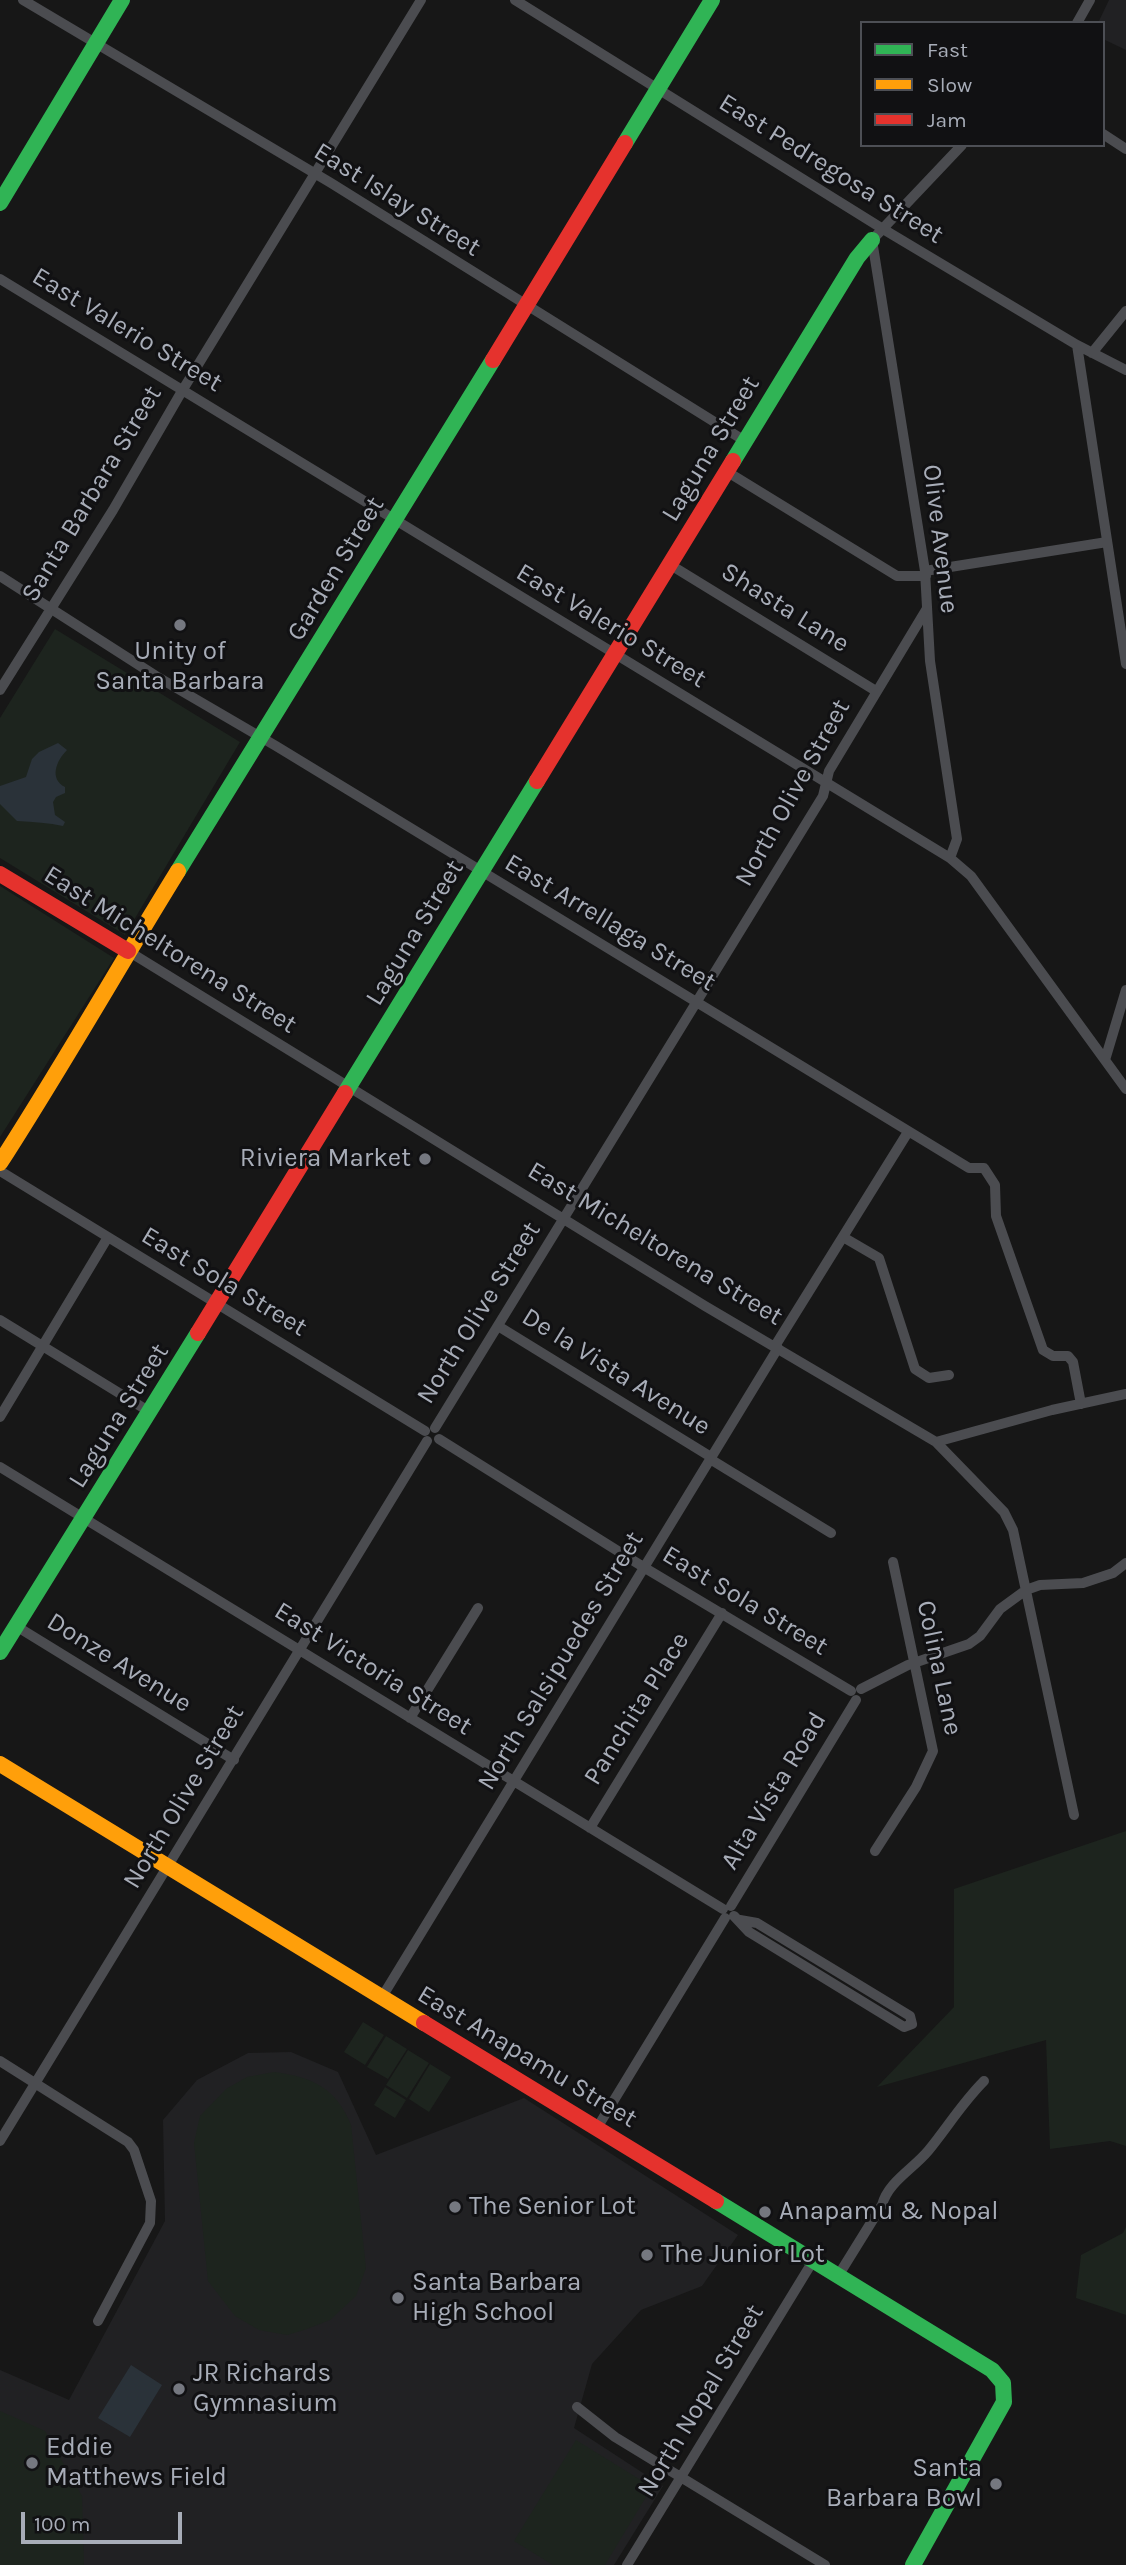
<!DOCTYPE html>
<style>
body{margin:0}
#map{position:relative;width:1126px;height:2565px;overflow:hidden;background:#171717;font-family:Karla,sans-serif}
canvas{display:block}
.legend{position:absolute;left:860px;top:21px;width:245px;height:126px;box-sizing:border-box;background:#111113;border:2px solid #4d4f55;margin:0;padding:9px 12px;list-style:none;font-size:21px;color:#a8adb8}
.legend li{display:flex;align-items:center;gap:14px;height:35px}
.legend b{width:35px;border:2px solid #4d4f55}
.scale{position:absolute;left:21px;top:2512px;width:161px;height:32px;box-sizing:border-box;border:4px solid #a8adb8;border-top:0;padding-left:9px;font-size:21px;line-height:24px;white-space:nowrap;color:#a8adb8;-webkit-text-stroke:5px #111113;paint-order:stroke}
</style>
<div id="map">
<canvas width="1126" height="2565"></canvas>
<ul class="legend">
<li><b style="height:9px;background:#30b455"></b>Fast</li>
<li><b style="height:9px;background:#ff9f0a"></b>Slow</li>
<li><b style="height:9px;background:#e5322d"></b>Jam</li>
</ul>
<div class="scale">100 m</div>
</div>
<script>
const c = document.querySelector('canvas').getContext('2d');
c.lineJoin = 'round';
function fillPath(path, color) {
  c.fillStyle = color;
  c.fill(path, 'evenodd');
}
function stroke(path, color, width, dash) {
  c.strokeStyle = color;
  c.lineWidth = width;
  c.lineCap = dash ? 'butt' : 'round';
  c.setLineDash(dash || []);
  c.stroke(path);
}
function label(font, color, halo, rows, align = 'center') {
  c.font = font + ' Karla,sans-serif';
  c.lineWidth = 6;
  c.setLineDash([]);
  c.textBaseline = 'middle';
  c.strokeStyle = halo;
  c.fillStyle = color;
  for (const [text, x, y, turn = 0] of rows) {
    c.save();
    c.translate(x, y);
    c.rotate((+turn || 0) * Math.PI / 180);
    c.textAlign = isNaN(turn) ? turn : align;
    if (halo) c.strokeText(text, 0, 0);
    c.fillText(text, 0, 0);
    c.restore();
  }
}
const built = new Path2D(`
 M 1109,0 L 1126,0 L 1126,50 L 1103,39 L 1103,23 L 1098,23 Z
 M 291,2052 L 338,2072 L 376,2155 L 524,2098 L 738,2235 L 702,2286 L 641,2310 L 592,2364 L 574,2428 L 663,2486 L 614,2565 L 0,2565 L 0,2370 L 69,2400 L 165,2221 L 163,2120 L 197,2080 L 248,2053 Z`);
const green = new Path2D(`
 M 55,629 L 240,742 L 125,935 L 0,858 L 0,718 Z
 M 0,886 L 114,958 L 0,1137 Z
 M 1126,1831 L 1126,2146 L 1110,2141 L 1050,2149 L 1046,2040 L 877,2087 L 954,2007 L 954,1889 Z
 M 363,2022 L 384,2035 L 365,2065 L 344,2052 Z
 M 386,2036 L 407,2049 L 388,2079 L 367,2067 Z
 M 408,2050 L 429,2063 L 407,2098 L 386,2085 Z
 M 430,2064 L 451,2077 L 429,2112 L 409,2099 Z
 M 274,2072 C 313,2077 336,2088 351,2125 L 366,2268 L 356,2296 L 330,2320 L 307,2329 L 287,2335 L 259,2330 L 235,2316 L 208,2281 L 194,2143 L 200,2116 L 226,2089 L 247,2077 Z
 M 385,2087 L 406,2100 L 395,2118 L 374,2105 Z
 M 1126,2227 L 1126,2315 L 1076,2298 L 1081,2255 L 1123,2233 Z
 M 0,2411 L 45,2431 L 82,2496 L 84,2565 L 0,2565 Z
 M 576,2440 L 652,2487 L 605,2565 L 553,2565 L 514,2541 Z`);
const water = new Path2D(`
 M 58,743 L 67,750 C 56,761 49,779 65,787 L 65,793 L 56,797 L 53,802 L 55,815 L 65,822 L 63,826 C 49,823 34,822 17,821 L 0,804 L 0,786 L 26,777 L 32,759 L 39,752 Z
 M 131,2365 L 162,2385 L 130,2437 L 98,2418 Z`);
const street = new Path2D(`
 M 23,0 L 331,183 L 745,441
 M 515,0 L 883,229 L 1077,345 L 1126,370
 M 1077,23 L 1090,0
 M 1103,134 L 1126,149
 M 0,279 L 950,858 L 971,876 L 1126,1089
 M 1077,345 L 1126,664
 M 1092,353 L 1126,311
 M 726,471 L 897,576 L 926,576
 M 669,564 L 876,691
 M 925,571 L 1107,542
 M 0,576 L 156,676 L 276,746 L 969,1168 L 984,1168 L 995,1185 L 996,1216 L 1043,1350 L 1053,1356 L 1068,1356 L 1073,1362 L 1081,1404
 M 0,690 L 113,510 L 182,391 L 421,0
 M 950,858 L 957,839 L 930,661 L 925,571 L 872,240 L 962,145
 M 128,951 L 705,1306 L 936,1442 L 1004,1512 L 1013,1530 L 1074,1815
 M 1105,1060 L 1126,990
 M 0,1171 L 425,1431
 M 843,1237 L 879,1258 L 915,1369 L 929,1378 L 949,1375
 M 0,1320 L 150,1412
 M 498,1326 L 711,1457
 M 775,1346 L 908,1132
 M 0,1417 L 108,1237
 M 435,1428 L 823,796 L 829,771 L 926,610
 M 439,1439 L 645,1568 L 851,1691
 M 936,1442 L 1052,1410 L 1126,1394
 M 710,1459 L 831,1533
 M 0,1467 L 723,1909
 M 16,1626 L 234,1760
 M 861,1689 L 908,1665 L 969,1644 L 980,1636 L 1000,1609 L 1026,1590 L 1040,1585 L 1083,1583 L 1113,1573 L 1126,1563
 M 410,1718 L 478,1608
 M 590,1828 L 722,1613
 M 875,1851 L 916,1787 L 933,1751 L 893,1562
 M 731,1906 L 856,1700
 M 734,1916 L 749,1932 L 904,2027 L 912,2024 L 910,2016 L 757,1923 L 740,1920
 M 382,1997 L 778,1348
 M 0,2061 L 128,2142 L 134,2150 L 151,2201 L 150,2223 L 98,2321
 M 597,2128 L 725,1918
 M 0,2141 L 427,1441
 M 838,2276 L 882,2205 C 888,2182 913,2169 928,2151 C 947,2128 962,2103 984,2081
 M 577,2407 L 615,2437 L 825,2565
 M 627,2565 L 813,2261`);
const fast = new Path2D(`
 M 625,143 L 712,0
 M 0,203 L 122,0
 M 733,461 L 857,258 L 872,240
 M 178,871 L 493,360
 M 345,1093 L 537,781
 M 0,1652 L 198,1333
 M 716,2201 L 992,2370 L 1003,2383 L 1004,2402 L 913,2565`);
const slow = new Path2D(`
 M 0,1163 C 62,1067 118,968 178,871
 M 0,1764 L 424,2023`);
const jam = new Path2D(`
 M 493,360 L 625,143
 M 537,781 L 733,461
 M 0,874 L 128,951
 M 198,1333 L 345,1093
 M 424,2023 L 716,2201`);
const markers = [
 [180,625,7,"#757880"],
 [425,1159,7,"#757880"],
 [455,2207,7,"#757880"],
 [765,2212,7,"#757880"],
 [647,2255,7,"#757880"],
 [398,2298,7,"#757880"],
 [179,2389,7,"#757880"],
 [32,2463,7,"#757880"],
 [996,2484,7,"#757880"]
];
const streetNames = [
 ["East Pedregosa Street",831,169,32],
 ["East Islay Street",397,200,32],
 ["East Valerio Street",127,330,31],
 ["Laguna Street",711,449,-59],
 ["Santa Barbara Street",92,494,-59],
 ["Olive Avenue",940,539,83],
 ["Garden Street",336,569,-59],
 ["Shasta Lane",785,608,32],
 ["East Valerio Street",611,626,31],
 ["North Olive Street",793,793,-61],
 ["East Arrellaga Street",610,923,31],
 ["Laguna Street",415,933,-59],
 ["East Micheltorena Street",170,950,32],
 ["East Micheltorena Street",655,1244,31],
 ["East Sola Street",224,1282,31],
 ["North Olive Street",479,1313,-58],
 ["De la Vista Avenue",616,1372,32],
 ["Laguna Street",119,1416,-58],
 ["East Sola Street",745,1601,31],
 ["North Salsipuedes Street",561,1661,-59],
 ["Donze Avenue",119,1663,32],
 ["Colina Lane",939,1668,78],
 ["East Victoria Street",373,1669,32],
 ["Panchita Place",637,1709,-58],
 ["Alta Vista Road",774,1791,-59],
 ["North Olive Street",184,1797,-59],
 ["East Anapamu Street",527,2057,31],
 ["North Nopal Street",701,2401,-59]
];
const poiNames = [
 ["Unity of",180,652,"center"],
 ["Santa Barbara",180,682,"center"],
 ["Riviera Market",411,1159,"right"],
 ["The Senior Lot",469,2207],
 ["Anapamu & Nopal",779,2212],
 ["The Junior Lot",661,2255],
 ["Santa Barbara",412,2283],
 ["High School",412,2313],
 ["JR Richards",193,2374],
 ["Gymnasium",193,2404],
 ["Eddie",46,2448],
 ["Matthews Field",46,2478],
 ["Santa",982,2469,"right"],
 ["Barbara Bowl",982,2499,"right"]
];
fillPath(built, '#212123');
fillPath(green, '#1d241e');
fillPath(water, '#2a3239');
stroke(street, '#4b4c50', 10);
stroke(fast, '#30b455', 16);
stroke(slow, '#ff9f0a', 16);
stroke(jam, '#e5322d', 16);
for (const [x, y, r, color] of markers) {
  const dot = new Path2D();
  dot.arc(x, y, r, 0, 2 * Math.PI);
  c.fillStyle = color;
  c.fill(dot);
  stroke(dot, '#111113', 2.5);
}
label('26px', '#a8adb8', '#111113', streetNames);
label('26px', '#a8adb8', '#111113', poiNames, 'left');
</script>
